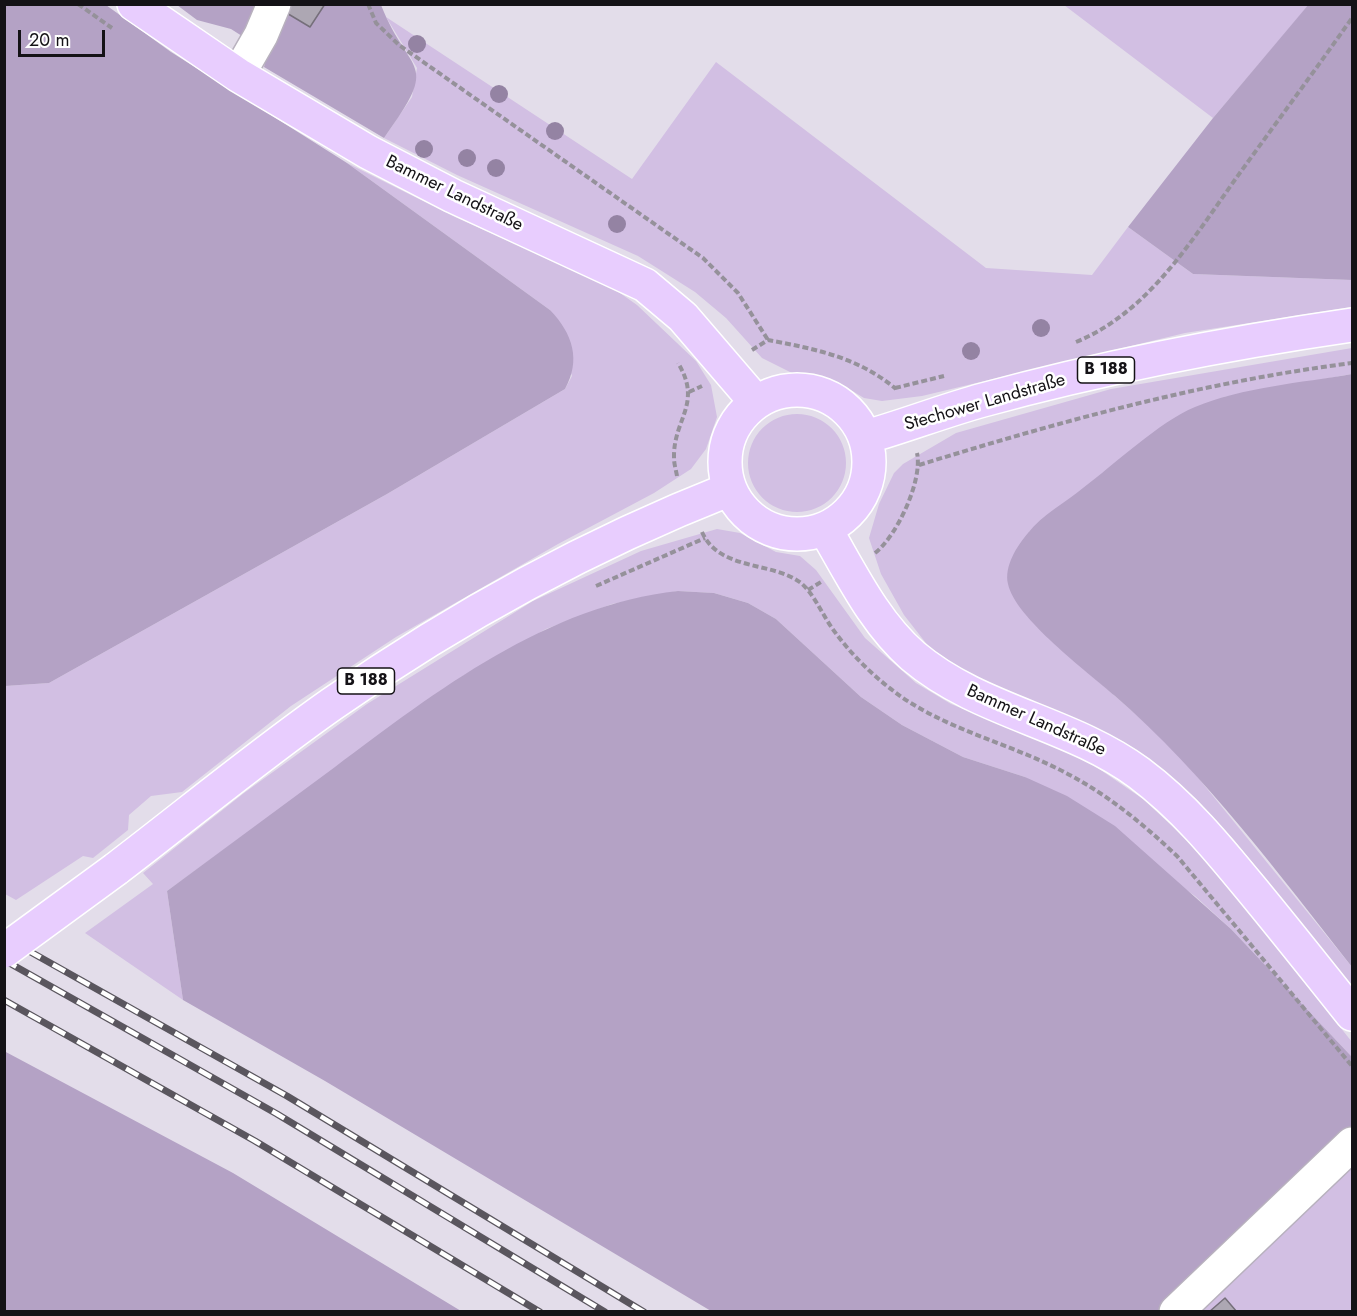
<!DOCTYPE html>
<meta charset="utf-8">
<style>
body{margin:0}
#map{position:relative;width:1357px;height:1316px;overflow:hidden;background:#e3ddea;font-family:Jost,sans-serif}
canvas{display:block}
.frame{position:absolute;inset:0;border:6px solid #141216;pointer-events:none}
.scale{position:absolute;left:18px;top:30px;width:87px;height:27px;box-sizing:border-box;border:3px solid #141216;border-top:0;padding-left:8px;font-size:18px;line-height:21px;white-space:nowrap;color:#141216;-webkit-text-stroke:4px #fff;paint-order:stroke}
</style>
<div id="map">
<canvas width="1357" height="1316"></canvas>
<div class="frame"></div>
<div class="scale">20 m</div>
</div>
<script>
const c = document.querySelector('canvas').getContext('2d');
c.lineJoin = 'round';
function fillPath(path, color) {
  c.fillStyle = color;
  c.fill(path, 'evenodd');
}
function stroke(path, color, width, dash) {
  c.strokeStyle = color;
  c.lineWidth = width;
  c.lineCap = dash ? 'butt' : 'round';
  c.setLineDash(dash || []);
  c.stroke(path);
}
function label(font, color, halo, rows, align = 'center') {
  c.font = font + ' Jost,sans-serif';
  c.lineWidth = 5;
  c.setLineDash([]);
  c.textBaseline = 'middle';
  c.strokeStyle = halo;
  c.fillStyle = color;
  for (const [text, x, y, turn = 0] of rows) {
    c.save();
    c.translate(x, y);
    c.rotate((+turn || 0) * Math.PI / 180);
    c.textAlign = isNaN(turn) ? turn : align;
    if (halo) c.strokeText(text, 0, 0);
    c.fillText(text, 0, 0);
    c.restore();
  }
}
const green = new Path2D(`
 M 1064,5 L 1309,5 L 1213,118 Z
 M 386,17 L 632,179 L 716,62 L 986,268 L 1092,275 L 1128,227 L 1193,274 L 1352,280 L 1352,307 L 1185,333 L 922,396 L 882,401 L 864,398 L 839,383 L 813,375 L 792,373 L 762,358 L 726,318 L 695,292 L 638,256 L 457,175 L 384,138 L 412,97 L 417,68 Z
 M 347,163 L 455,217 L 610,286 L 637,305 L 696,361 L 711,385 L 717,417 L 706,449 L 691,469 L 654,493 L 558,544 L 396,637 L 291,706 L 182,792 L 151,796 L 129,815 L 128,830 L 93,858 L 83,856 L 16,900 L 5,894 L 5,686 L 49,683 L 387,494 L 565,389 L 572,376 L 550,310 Z
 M 1352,348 L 1352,374 L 1224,397 L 1165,426 L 1029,532 L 1050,639 L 1148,725 L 1187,764 L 1352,967 L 1352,987 L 1234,840 L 1199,802 L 1164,772 L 1116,740 L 1076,720 L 972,677 L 929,647 L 904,615 L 881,574 L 869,538 L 879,504 L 894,473 L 903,464 L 956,433 L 1111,389 Z
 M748 463a49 49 0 1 1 98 0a49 49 0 1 1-98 0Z
 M 717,529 L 740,533 L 776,552 L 800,556 L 816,570 L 865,638 L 916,683 L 951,704 L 1060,748 L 1092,764 L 1143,799 L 1200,852 L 1352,1042 L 1352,1057 L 1231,929 L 1195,896 L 1025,777 L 963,757 L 902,725 L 861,697 L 776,619 L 748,603 L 714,593 L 678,591 L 612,604 L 546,629 L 463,676 L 167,891 L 183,1000 L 85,933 L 153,884 L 143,873 L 244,793 L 367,704 L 533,601 L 641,551 Z
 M 1352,1158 L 1352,1311 L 1191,1312 Z`);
const forest = new Path2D(`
 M 1309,4 L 1352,5 L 1352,280 L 1193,274 L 1128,227 L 1213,118 Z
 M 5,5 L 106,5 L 171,52 L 347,163 L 550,310 C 573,334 581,360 565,389 L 387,494 L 49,683 L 5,686 Z
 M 177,5 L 381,5 C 410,78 442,58 384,138 L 264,67 L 267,52 L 231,29 L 197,20 Z
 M 1352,374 L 1352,967 C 1278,873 1206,775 1115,696 C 1088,672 1015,618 1008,584 C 1004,566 1017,546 1028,533 C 1042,515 1066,502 1083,488 C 1115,464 1159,422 1195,407 C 1243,387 1301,383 1352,374 Z
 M 678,591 L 714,593 L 748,603 L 776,619 L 861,697 L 902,725 L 963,757 L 1025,777 L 1067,796 L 1115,826 L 1231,929 L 1352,1057 L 1352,1136 L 1167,1311 L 711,1311 L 325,1081 L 183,1000 L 167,891 C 223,850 279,808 335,767 C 436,691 548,605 678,591 Z
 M 4,1051 L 233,1173 L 461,1311 L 5,1311 Z`);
const building = new Path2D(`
 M 290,4 L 325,4 L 310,27 L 285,12 Z
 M 1225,1298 L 1237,1312 L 1209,1312 Z`);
const path = new Path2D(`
 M 78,4 L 112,28
 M 368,4 L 376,23 L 399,45 L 703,258 L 738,293 L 768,340
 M 1076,342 C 1152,311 1196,233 1242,170 C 1279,119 1316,69 1352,18
 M 752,350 L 768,340 C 815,349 858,357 896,389
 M 895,388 L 944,376
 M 689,392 L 702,386
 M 919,465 C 1062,421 1203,382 1352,363
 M 677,476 C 676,470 674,464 674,458 C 673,419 703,404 678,363
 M 702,532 C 719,571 772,561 801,583 C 814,594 822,614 832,628 C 851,655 876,679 903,698 C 954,732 1011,744 1064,772 C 1107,794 1142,823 1177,856 L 1352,1066
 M 875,553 C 897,536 923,480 917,453
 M 596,586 L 705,538
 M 808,590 L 821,582`);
const minor = new Path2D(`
 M 238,75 L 261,35 L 274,4
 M 1176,1312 L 1352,1144`);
const major = new Path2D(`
 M 134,4 L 238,75 L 368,152 L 453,196 L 645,285 L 683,317 L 756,402
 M725 462a72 72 0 1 1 144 0a72 72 0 1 1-144 0Z
 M 866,437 C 905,426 943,411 983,400 C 1104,367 1228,343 1352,325
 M 825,529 C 851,573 874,622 913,656 C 979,712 1070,722 1139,773 C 1186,808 1221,852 1258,897 C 1290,936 1321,975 1352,1014
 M 116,869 C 188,814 258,756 332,704 C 455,618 590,544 730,489`);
const rail = new Path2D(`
 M 4,937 L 287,1096 L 644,1312
 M 4,960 L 277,1114 L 605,1312
 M 4,1000 L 255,1141 L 540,1312`);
const majorBridge = new Path2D(`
 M 4,951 L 116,869`);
const trees = [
 [417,44],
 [499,94],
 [555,131],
 [424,149],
 [467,158],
 [496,168],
 [617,224],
 [1041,328],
 [971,351]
];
const shields = [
 [1106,370,57],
 [366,681,57]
];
const shieldNames = [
 ["B 188",1106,370],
 ["B 188",366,681]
];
const streetNames = [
 ["Bammer Landstraße",454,194,26],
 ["Stechower Landstraße",985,403,-16],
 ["Bammer Landstraße",1036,721,24]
];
fillPath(green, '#d2bfe3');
fillPath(forest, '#b4a2c5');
fillPath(building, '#ada7b3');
stroke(building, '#756f7a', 1.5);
stroke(minor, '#b8b1be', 36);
stroke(major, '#fff', 36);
stroke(path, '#95919a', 4, [6, 3]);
stroke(minor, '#fff', 33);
stroke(major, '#e8cdfe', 33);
stroke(rail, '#5a565e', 7);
stroke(rail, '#fff', 4.5, [14]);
stroke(majorBridge, '#fff', 36, []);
stroke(majorBridge, '#e8cdfe', 33);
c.fillStyle = '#9483a3';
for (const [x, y] of trees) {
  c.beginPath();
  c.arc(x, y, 9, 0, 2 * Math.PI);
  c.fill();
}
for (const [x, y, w] of shields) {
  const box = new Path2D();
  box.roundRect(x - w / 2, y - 13, w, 26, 4.5);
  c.fillStyle = '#fff';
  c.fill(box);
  stroke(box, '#141216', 1.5);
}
label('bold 16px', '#141216', null, shieldNames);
label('18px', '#141216', '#fff', streetNames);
</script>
